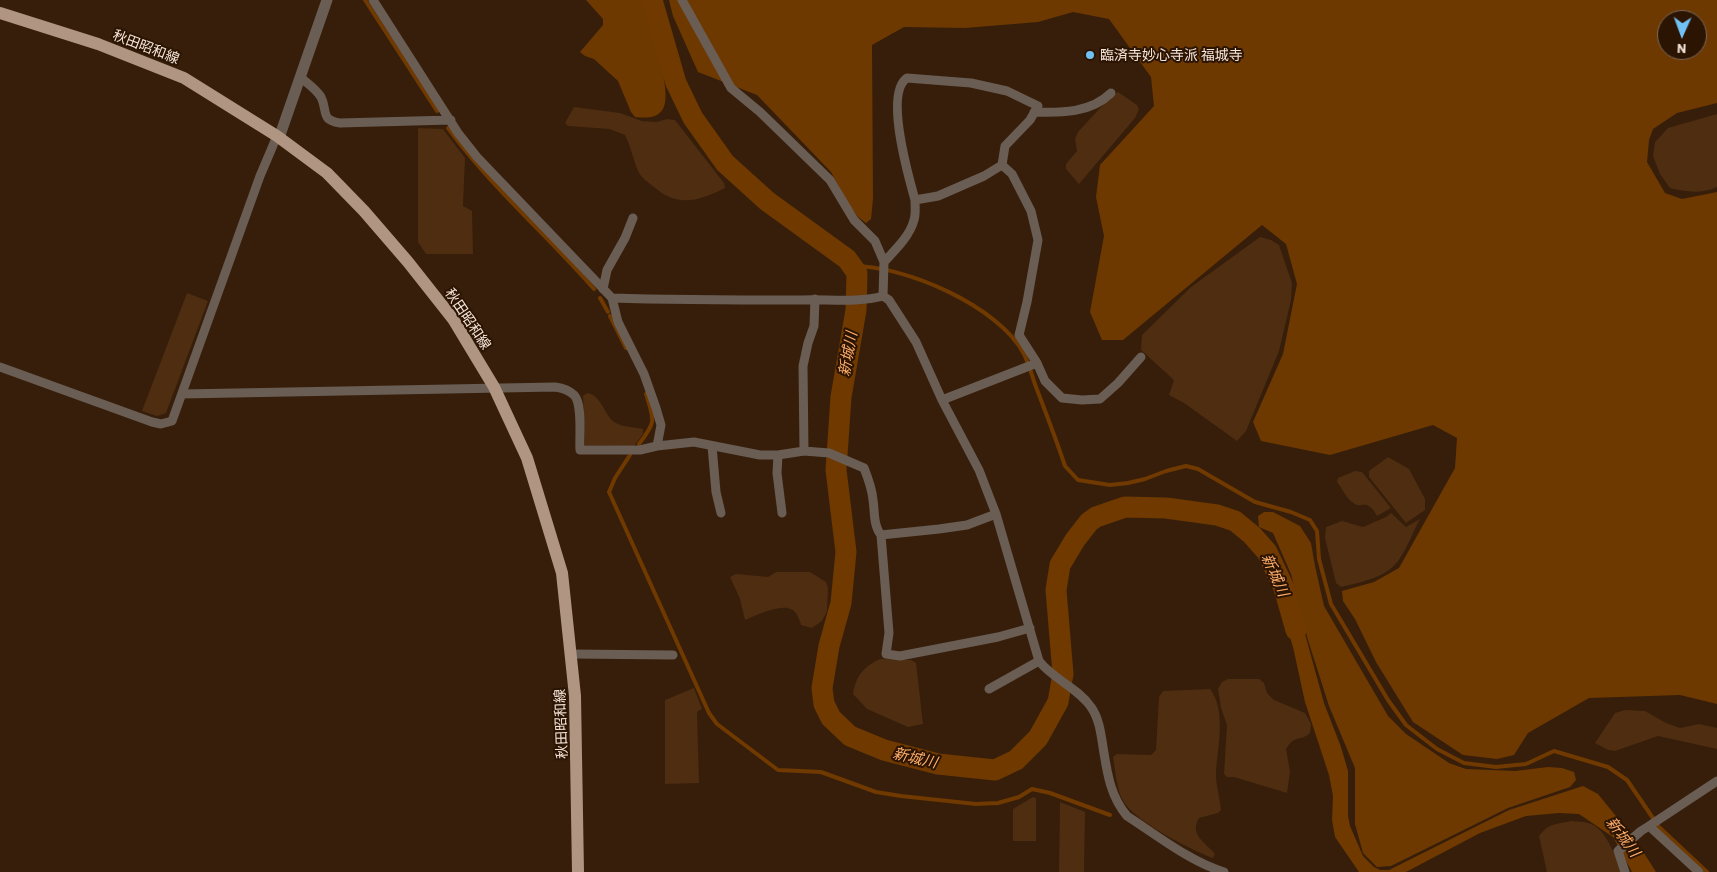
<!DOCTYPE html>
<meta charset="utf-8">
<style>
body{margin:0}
#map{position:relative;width:1717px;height:872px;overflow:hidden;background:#361e0a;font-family:Barlow,sans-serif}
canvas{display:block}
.north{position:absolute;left:1657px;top:10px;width:50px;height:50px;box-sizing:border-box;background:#2b1402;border:1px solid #7c6858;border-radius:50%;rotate:182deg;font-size:14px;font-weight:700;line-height:20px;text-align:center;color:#f6e5d9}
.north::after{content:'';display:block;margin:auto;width:18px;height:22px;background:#71c1f5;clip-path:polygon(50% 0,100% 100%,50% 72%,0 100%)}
</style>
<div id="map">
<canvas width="1717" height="872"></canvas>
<div class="north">N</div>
</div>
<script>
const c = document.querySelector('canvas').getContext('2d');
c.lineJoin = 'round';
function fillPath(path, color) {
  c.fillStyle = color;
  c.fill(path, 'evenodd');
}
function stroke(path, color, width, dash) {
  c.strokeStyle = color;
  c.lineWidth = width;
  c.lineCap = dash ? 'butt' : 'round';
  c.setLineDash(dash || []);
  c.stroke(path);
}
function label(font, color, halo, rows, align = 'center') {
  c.font = font + ' Barlow,"Noto Sans JP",sans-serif';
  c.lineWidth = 4;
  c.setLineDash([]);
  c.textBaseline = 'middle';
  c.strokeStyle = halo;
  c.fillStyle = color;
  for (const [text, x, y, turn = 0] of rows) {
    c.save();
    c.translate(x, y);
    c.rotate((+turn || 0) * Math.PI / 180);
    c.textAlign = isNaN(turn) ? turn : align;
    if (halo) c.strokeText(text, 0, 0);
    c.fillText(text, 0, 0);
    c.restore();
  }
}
const green = new Path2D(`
 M 1118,92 L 1137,105 L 1139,109 L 1135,118 L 1079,184 L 1066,169 L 1066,164 L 1077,151 L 1075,139 L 1078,132 L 1111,96 Z
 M 574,107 L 620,113 L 642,121 L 657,122 L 667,119 L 675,120 L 724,183 L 725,188 C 699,201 678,208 654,187 C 649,183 641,178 638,171 C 633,159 631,147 625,135 L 609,129 L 568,126 L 565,123 Z
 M 1717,114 L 1717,187 C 1703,194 1685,192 1670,188 L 1660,174 L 1653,156 L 1655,142 L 1668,128 Z
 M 418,128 L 443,129 L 465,158 L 463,206 L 472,211 L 473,254 L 426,254 L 418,242 Z
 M 1260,237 L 1271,240 L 1279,245 L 1292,283 L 1291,300 L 1279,351 L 1246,431 L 1237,441 L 1184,403 L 1169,395 L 1174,380 L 1141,350 L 1142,335 L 1191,287 Z
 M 187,293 L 208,301 L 166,413 L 157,416 L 142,411 Z
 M 587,393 C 600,394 604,413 613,421 C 620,427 634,427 643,429 L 643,434 L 634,446 L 585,445 L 583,396 Z
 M 1388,457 L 1409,469 L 1425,499 L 1425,510 L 1406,523 L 1369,477 L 1369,471 Z
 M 1355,471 L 1362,472 L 1391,508 L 1377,516 C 1366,496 1361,511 1352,502 C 1346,498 1342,488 1337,482 L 1338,478 Z
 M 1391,513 L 1406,527 L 1420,519 C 1413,532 1407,549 1398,561 C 1386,578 1361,582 1341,587 L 1336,583 L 1325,538 L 1326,527 L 1342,521 L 1363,527 L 1386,517 Z
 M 776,572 L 810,572 L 826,582 L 828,588 L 827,611 L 822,621 L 812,628 L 801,625 C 800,621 798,616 796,613 C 786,600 758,615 745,620 L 740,599 L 730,577 L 736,574 L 768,577 Z
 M 880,659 L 911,660 L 916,663 L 923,724 L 908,727 L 867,709 L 853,694 C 856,676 863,667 880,659 Z
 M 1228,679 L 1259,679 L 1264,683 L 1267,693 L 1274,700 L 1305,713 L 1311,724 L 1310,733 C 1300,742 1295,734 1286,749 L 1290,771 L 1287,793 L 1234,777 L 1227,777 L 1224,774 L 1227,725 L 1221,708 L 1218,689 L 1222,682 Z
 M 694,688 L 702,709 L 697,712 L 699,783 L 665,784 L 665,700 Z
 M 1210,689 C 1227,711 1217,749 1216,774 C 1216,786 1220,798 1221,810 L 1218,813 L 1199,818 C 1189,835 1205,842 1215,854 L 1213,858 C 1191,850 1132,820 1122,799 C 1117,789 1115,769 1113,757 L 1117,754 L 1151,755 L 1156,750 L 1159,697 L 1163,691 Z
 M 1625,710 L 1645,711 L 1666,723 L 1680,728 L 1699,724 L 1717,728 L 1717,749 L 1658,736 L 1615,751 L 1608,750 L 1595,743 L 1615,713 Z
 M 1033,797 L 1036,798 L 1036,841 L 1013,841 L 1013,809 Z
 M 1060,802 L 1085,812 L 1084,872 L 1059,872 Z
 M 1572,821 C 1577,822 1583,821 1588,823 C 1606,827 1615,856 1621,872 L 1547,872 L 1539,836 C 1549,823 1556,824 1572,821 Z`);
const forest = new Path2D(`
 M 586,0 L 642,0 C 649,20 674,93 663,109 C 657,119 645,118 635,117 L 631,112 L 618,81 L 594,59 L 585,56 L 580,52 L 603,25 L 603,19 Z
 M 669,0 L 1717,0 L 1717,103 L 1677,113 L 1653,129 L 1649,140 L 1647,162 L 1665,193 L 1682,199 L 1717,192 L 1717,704 L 1680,695 L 1589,698 L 1528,733 L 1514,755 L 1497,759 L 1463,755 L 1413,722 L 1376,662 L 1355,619 L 1343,601 L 1342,591 L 1374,582 L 1399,568 L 1455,468 L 1457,438 L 1433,425 L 1330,455 L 1261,441 L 1253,422 L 1283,354 L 1297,284 L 1286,244 L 1262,225 L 1123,340 L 1102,340 L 1090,312 L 1104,236 L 1096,197 L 1100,165 L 1154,106 L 1151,77 L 1109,19 L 1073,12 L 1038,22 L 965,28 L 904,27 L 872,45 L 873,199 L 871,219 L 866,223 L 858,217 L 848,204 L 831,172 L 757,95 L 698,72 L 673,16 ZM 1667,20 L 1697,20 L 1697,50 L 1667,50 Z
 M 1264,512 L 1273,512 L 1300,526 L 1311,543 L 1315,566 L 1324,606 L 1388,716 L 1406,734 L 1449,763 L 1466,769 L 1515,771 L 1548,767 L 1562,768 L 1574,772 L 1576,780 L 1570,787 L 1508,808 L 1391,866 L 1377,867 L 1363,853 L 1355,824 L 1355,768 L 1329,706 L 1308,640 L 1291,574 L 1273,533 L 1259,527 L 1258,516 Z`);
const water = new Path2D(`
 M 1296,601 L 1324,703 L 1341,747 L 1348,771 L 1348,816 L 1350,826 L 1363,856 L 1374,867 L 1380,870 L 1389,870 L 1509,810 L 1583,786 L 1598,794 L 1637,842 L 1656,872 L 1632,872 L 1613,837 L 1579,814 L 1559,813 L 1526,816 L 1480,833 L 1406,872 L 1359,872 L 1335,837 L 1332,820 L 1333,796 L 1329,775 L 1305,702 L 1293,647 L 1280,604 Z`);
const stream = new Path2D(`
 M 365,0 L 437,111
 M 448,128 C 491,187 547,235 594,289
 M 852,266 C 904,265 999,306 1024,354 C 1029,364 1032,376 1036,387 C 1046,413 1056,439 1065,466 L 1078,480 L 1110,485 L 1128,483 L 1145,479 L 1166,471 L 1186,466 L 1198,469 L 1255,502 L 1291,512 L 1310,520 L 1317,531 L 1319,559 L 1331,604 L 1388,700 L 1406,725 L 1437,749 L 1464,763 L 1496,767 L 1526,764 L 1554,751 L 1608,767 L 1627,780 L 1659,827 L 1707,872
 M 600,298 L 608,312
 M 610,316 L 626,348
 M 639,444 C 657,421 654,420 646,394
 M 630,455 L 615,478 L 609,492 L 709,713 L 717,724 L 778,770 L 821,772 L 876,792 L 901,796 L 976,804 L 998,803 L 1019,797 L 1032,789 L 1050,793 L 1110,815`);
const river = new Path2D(`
 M 652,0 L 676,83 L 693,118 L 725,163 L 767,201 L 847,259 L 857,273 L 856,310 L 841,397 L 836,470 L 846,552 L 841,603 L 829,646 L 822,688 L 824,704 L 831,718 L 850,736 L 884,750 L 938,764 L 995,770 L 1016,760 L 1038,738 L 1058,702 L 1063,674 L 1056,590 L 1060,565 L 1075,540 L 1089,522 L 1096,517 L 1125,507 L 1166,508 L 1217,515 L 1235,521 L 1252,535 L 1267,552 L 1284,588 L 1296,630`);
const minor = new Path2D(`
 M 373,0 L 458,133 L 477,157 L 612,298 L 618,322 L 644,374 L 656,408 L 661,425 L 657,446
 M 682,0 L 731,88 L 760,112 L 830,180 L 854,220 L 875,241 L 884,262 L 883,296
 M 300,77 C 307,83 316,89 321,97 C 328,111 320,120 340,123 L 451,120
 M 1034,112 C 1061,113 1091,113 1111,93
 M 1002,165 L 1012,174 L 1031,211 L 1038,240 L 1027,302 L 1019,335 L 1037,363 L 1045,381 L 1062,398 L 1082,400 L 1100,399 L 1118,383 L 1141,357
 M 884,262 C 895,250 910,236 914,220 C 916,214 915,206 915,200 L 938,196 L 984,176 L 1002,165 L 1005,146 L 1030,120 L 1038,106 L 1007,91 L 971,83 L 907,78 C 884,93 909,178 915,200
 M 603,289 L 607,270 L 625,238 L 633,218
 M 612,298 C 676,300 739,300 803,300 C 828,299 858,303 883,296 L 889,300 L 916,342 L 942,400 L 979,470 L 996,514 L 1039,661 C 1053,679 1078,688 1091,707 C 1099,718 1101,734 1103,747 C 1107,772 1110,796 1127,816 C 1158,836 1189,861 1224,872
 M 0,367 L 152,422 L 161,424 L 172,421 L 260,176 L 277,136
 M 182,394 L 555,387 C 562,388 569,390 574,395 C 583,404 579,437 580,450 L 640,450 L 657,446 L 694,442 L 760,455 L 778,455 L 804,451 L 829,453 L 864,468 C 868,478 872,488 873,500 C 875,512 873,525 881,535 L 939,529 L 967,525 L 996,514
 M 942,400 L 1037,363
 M 712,446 L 716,492 L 721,513
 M 804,451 L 803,366 L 808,343 L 814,326 L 815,299
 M 778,455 L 777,473 L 782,513
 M 881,535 L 889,633 L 886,654 L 900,656 L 998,637 L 1030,628
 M 572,654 L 673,655
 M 989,689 L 1039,661
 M 1649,826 L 1717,781
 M 1625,872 L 1618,851 L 1641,831 L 1649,826 L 1699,872`);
const tertiary = new Path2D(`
 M 279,138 L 327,0`);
const primary = new Path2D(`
 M 0,13 L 98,44 L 184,78 L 277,136 L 327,173 L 364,211 L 408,262 L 453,319 L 494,387 L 527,458 L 562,573 L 575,696 L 578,872`);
const markers = [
 [1090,55,5,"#71c1f5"]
];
const streetNames = [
 ["秋田昭和線",146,47,21],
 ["秋田昭和線",468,319,56],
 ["秋田昭和線",561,724,-92]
];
const poiNames = [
 ["臨済寺妙心寺派 福城寺",1100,55]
];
const waterNames = [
 ["新城川",848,354,-80],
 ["新城川",1275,575,66],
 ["新城川",915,758,13],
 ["新城川",1623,837,53]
];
fillPath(green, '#4e2d11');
fillPath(forest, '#6e3900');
fillPath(water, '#6f3900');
stroke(stream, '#6f3900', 4);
stroke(river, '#6f3900', 21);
stroke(minor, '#6a5d54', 9);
stroke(tertiary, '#6a5d54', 11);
stroke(primary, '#af9582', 12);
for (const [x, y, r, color] of markers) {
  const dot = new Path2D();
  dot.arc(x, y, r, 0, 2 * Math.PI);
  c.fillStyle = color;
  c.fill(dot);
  stroke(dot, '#2b1402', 2);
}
label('14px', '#f6e5d9', '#2b1402', streetNames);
label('14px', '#f6e5d9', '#2b1402', poiNames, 'left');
label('italic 15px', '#ffad6a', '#2b1402', waterNames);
</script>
